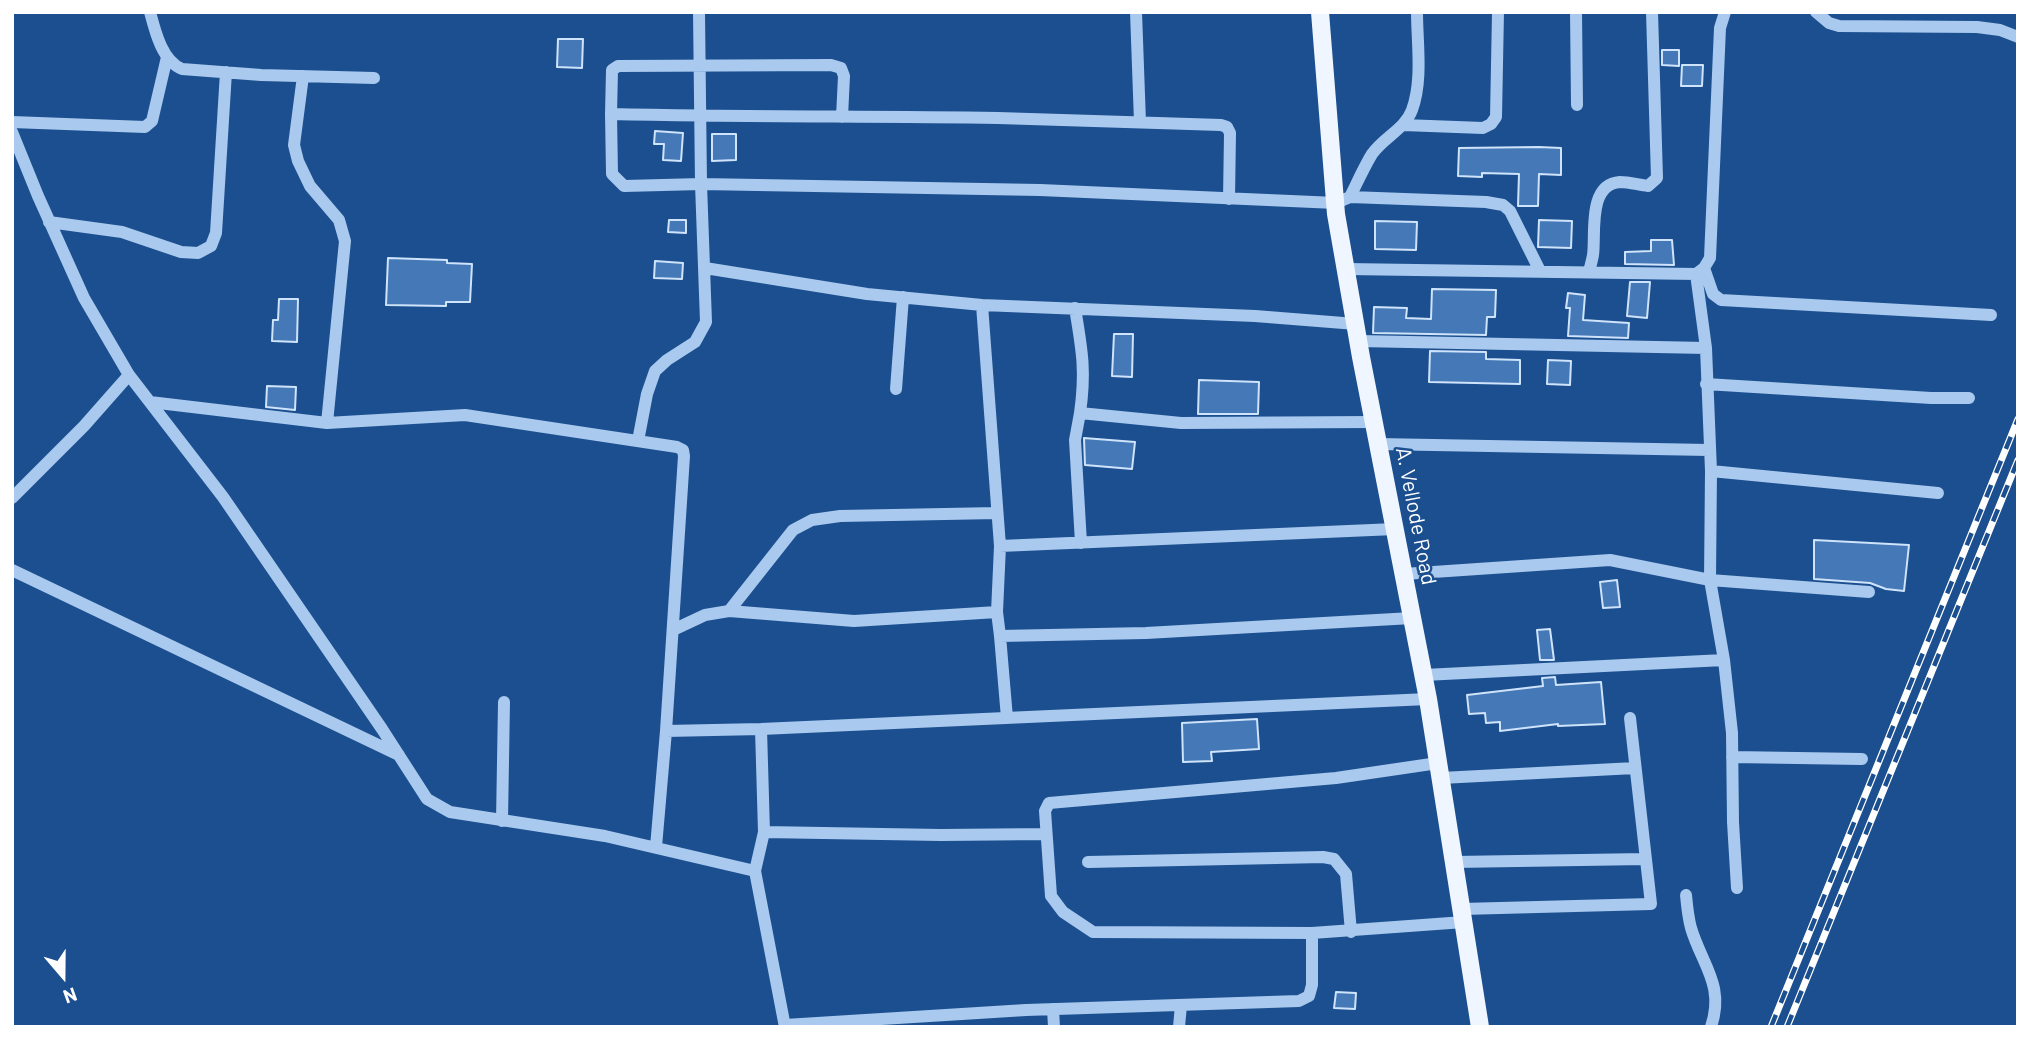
<!DOCTYPE html>
<style>
body{margin:0}
#map{position:relative;width:2030px;height:1039px;overflow:hidden;background:#1b4f8f;font-family:Barlow,sans-serif}
canvas{display:block}
.frame{position:absolute;inset:0;border:14px solid #fff;pointer-events:none}
.north{position:absolute;left:28px;top:941px;width:70px;height:70px;-webkit-text-stroke:5px #1b4f8f;paint-order:stroke;rotate:160deg;font-size:19px;font-weight:700;line-height:28px;text-align:center;color:#fff}
.north::after{content:'';display:block;margin:auto;width:24px;height:32px;background:#fff;clip-path:polygon(50% 0,100% 100%,50% 72%,0 100%)}
</style>
<div id="map">
<canvas width="2030" height="1039"></canvas>
<div class="frame"></div>
<div class="north">N</div>
</div>
<script>
const c = document.querySelector('canvas').getContext('2d');
c.lineJoin = 'round';
function fillPath(path, color) {
  c.fillStyle = color;
  c.fill(path, 'evenodd');
}
function stroke(path, color, width, dash) {
  c.strokeStyle = color;
  c.lineWidth = width;
  c.lineCap = dash ? 'butt' : 'round';
  c.setLineDash(dash || []);
  c.stroke(path);
}
function label(font, color, halo, rows, align = 'center') {
  c.font = font + ' Barlow,sans-serif';
  c.lineWidth = 5;
  c.setLineDash([]);
  c.textBaseline = 'middle';
  c.strokeStyle = halo;
  c.fillStyle = color;
  for (const [text, x, y, turn = 0] of rows) {
    c.save();
    c.translate(x, y);
    c.rotate((+turn || 0) * Math.PI / 180);
    c.textAlign = isNaN(turn) ? turn : align;
    if (halo) c.strokeText(text, 0, 0);
    c.fillText(text, 0, 0);
    c.restore();
  }
}
const building = new Path2D(`
 M 558,39 L 583,39 L 582,68 L 557,67 Z
 M 1662,50 L 1679,50 L 1679,66 L 1662,65 Z
 M 1682,65 L 1703,65 L 1702,86 L 1681,86 Z
 M 655,131 L 683,133 L 681,161 L 663,160 L 664,144 L 654,144 Z
 M 712,134 L 736,134 L 736,160 L 712,161 Z
 M 1539,147 L 1561,148 L 1561,175 L 1539,174 L 1538,206 L 1518,206 L 1519,174 L 1482,173 L 1482,177 L 1458,176 L 1459,148 Z
 M 669,220 L 686,220 L 686,233 L 668,232 Z
 M 1539,220 L 1572,221 L 1571,248 L 1538,247 Z
 M 1375,221 L 1417,222 L 1416,250 L 1375,249 Z
 M 1651,240 L 1672,240 L 1674,265 L 1625,264 L 1625,252 L 1651,251 Z
 M 388,258 L 447,260 L 447,263 L 472,264 L 470,302 L 446,302 L 446,306 L 386,305 Z
 M 655,261 L 683,263 L 682,279 L 654,278 Z
 M 1630,282 L 1650,282 L 1647,318 L 1627,316 Z
 M 1432,289 L 1496,290 L 1495,317 L 1487,317 L 1486,335 L 1373,333 L 1374,307 L 1407,308 L 1406,318 L 1431,319 Z
 M 1568,293 L 1585,295 L 1583,320 L 1629,323 L 1628,338 L 1568,336 L 1570,308 L 1566,308 Z
 M 279,299 L 298,299 L 297,342 L 272,341 L 273,320 L 278,320 Z
 M 1114,334 L 1133,334 L 1132,377 L 1112,376 Z
 M 1430,351 L 1486,352 L 1486,359 L 1520,360 L 1520,384 L 1429,382 Z
 M 1548,360 L 1571,361 L 1570,385 L 1547,384 Z
 M 1199,380 L 1259,382 L 1258,414 L 1198,414 Z
 M 267,386 L 296,387 L 295,410 L 266,407 Z
 M 1084,438 L 1135,442 L 1132,469 L 1085,465 Z
 M 1814,540 L 1909,545 L 1904,591 L 1886,589 L 1870,583 L 1814,579 Z
 M 1617,580 L 1620,607 L 1603,608 L 1600,582 Z
 M 1550,629 L 1554,660 L 1540,660 L 1537,630 Z
 M 1555,677 L 1556,685 L 1601,682 L 1605,724 L 1558,726 L 1558,724 L 1500,731 L 1500,722 L 1486,723 L 1485,713 L 1469,714 L 1467,695 L 1543,686 L 1542,678 Z
 M 1257,719 L 1259,749 L 1211,752 L 1212,761 L 1183,762 L 1182,723 Z
 M 1336,992 L 1356,993 L 1355,1009 L 1334,1008 Z`);
const minor = new Path2D(`
 M 150,12 C 155,31 162,61 182,69 L 261,75 L 374,78
 M 1136,12 L 1140,122
 M 1576,12 L 1577,105
 M 1816,12 L 1829,23 L 1839,26 L 1977,27 L 2000,30 L 2018,37
 M 303,76 L 294,145 L 298,161 L 310,186 L 339,220 L 345,241 L 327,423
 M 611,114 L 612,174 L 624,186 L 701,184 L 1040,190 L 1336,203 L 1350,197 C 1357,183 1364,167 1372,154 C 1384,137 1405,129 1412,110 C 1423,80 1417,43 1417,12
 M 842,117 L 844,76 L 841,68 L 831,65 L 618,66 L 612,70 L 611,114 C 740,117 869,116 998,118 C 1073,120 1147,123 1221,125 L 1227,127 L 1230,133 L 1229,199
 M 12,122 L 145,127 L 152,121 L 167,57
 M 1403,125 L 1483,128 L 1491,124 L 1496,117 L 1498,12
 M 12,132 L 38,196 L 84,298 L 129,375 L 223,497 L 382,729 L 427,799 L 450,812 L 605,836 L 755,871 L 785,1027
 M 1350,197 L 1486,202 L 1503,205 L 1510,211 L 1540,271
 M 49,222 L 122,232 L 181,252 L 198,253 L 211,246 L 216,233 L 226,72
 M 705,268 L 867,294 L 982,305 L 1255,316 L 1356,324
 M 1704,268 L 1713,294 L 1721,300 L 1991,315
 M 1346,269 L 1696,274 L 1704,268 L 1710,258 L 1720,28 L 1725,12
 M 1589,272 C 1590,267 1592,261 1593,255 C 1596,235 1587,184 1620,182 C 1629,182 1639,185 1648,186 L 1657,178 L 1652,12
 M 1696,274 L 1706,348 L 1711,471 L 1710,580 L 1724,660 L 1732,733 L 1733,822 L 1737,888
 M 982,305 L 1000,546 L 997,612
 M 1075,308 C 1082,350 1086,371 1080,413 L 1181,423 L 1374,422
 M 1359,341 L 1706,348
 M 1706,384 L 1931,398 L 1969,398
 M 896,389 L 903,297
 M 150,402 L 327,423 L 465,415 L 677,447 L 683,450 L 684,456 L 666,731 L 656,847
 M 1080,413 L 1075,440 L 1081,543
 M 638,441 L 647,394 L 655,371 L 667,360 L 695,342 L 706,322 L 701,184 L 699,12
 M 1378,444 L 1709,450
 M 1711,471 L 1938,493
 M 12,498 L 84,426 L 129,375
 M 1000,546 L 1395,529
 M 12,570 L 399,755
 M 1404,574 L 1610,560 L 1710,580 L 1869,592
 M 729,611 L 793,530 L 812,520 L 840,516 L 997,513
 M 673,630 L 705,615 L 729,611 L 854,621 L 997,612 L 1000,636 L 1146,633 L 1412,618
 M 1000,636 L 1007,718
 M 1424,675 L 1724,660
 M 761,729 L 764,832
 M 666,731 L 761,729 L 1428,699
 M 1732,757 L 1862,759
 M 1438,763 L 1336,778 L 1049,803 L 1045,811 L 1051,896 L 1063,912 L 1093,932 L 1312,933 L 1464,922
 M 1441,778 L 1635,768
 M 502,821 L 504,702
 M 1088,862 L 1323,857 L 1334,859 L 1346,874 L 1351,932
 M 1454,862 L 1645,859
 M 755,871 L 764,832 L 941,835 L 1046,834
 M 1686,895 C 1687,906 1688,917 1691,928 C 1702,965 1725,985 1711,1027
 M 1462,909 L 1651,904 L 1630,718
 M 1053,1009 L 1054,1027
 M 785,1025 L 1026,1010 L 1299,1001 L 1309,996 L 1312,985 L 1312,933
 M 1179,1027 L 1181,1005`);
const major = new Path2D(`
 M 1320,12 L 1336,214 L 1361,357 L 1428,699 L 1480,1027`);
const rail = new Path2D(`
 M 1771,1027 L 2018,419
 M 1787,1027 L 2018,460`);
const streetNames = [
 ["A. Vellode Road",1416,516,79]
];
fillPath(building, '#4478b7');
stroke(building, '#cfe3fa', 2);
stroke(minor, '#a9c9ee', 12);
stroke(major, '#f0f6ff', 18);
stroke(rail, '#fff', 7);
stroke(rail, '#1b4f8f', 4.5, [13]);
label('21px', '#fff', '#1b4f8f', streetNames);
</script>
